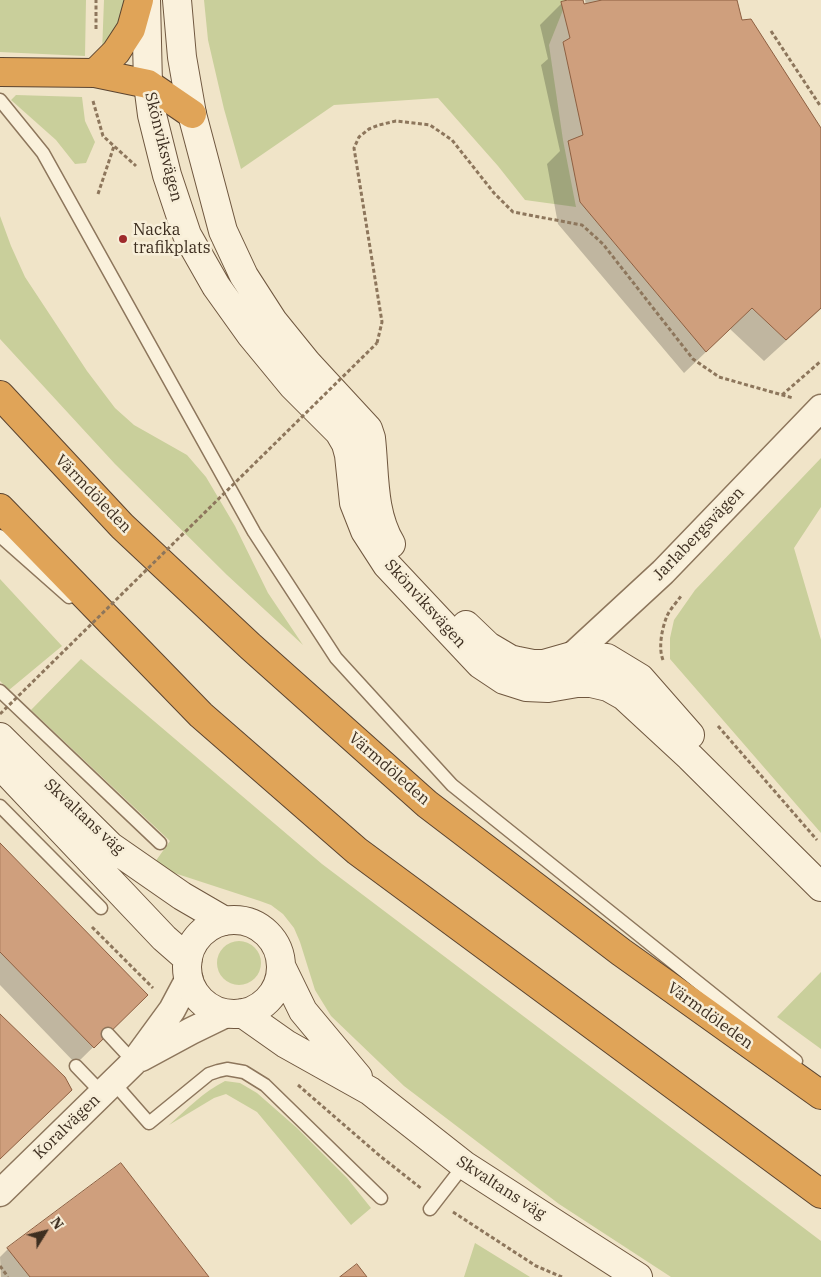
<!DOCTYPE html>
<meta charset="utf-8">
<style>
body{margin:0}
#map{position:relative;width:821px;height:1277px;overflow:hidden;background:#f0e4c8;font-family:"IBM Plex Serif",serif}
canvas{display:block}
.north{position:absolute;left:20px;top:1207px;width:50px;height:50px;-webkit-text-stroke:4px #f7eed8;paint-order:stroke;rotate:54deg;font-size:14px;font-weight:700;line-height:20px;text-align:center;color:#3d2e20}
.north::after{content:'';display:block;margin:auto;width:18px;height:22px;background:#3d2e20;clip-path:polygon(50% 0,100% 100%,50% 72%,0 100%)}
</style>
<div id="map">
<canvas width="821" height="1277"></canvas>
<div class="north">N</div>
</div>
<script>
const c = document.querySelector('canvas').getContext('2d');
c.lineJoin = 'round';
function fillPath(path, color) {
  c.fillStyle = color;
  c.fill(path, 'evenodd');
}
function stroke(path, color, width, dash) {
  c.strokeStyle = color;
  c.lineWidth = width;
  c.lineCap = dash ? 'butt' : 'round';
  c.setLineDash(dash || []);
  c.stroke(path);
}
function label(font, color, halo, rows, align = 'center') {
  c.font = font + ' "IBM Plex Serif",serif';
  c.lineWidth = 5;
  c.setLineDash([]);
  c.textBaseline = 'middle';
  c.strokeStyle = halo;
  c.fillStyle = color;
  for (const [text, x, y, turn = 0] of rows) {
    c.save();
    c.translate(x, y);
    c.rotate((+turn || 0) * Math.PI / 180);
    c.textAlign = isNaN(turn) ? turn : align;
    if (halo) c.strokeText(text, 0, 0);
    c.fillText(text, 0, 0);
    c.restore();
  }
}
const green = new Path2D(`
 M 0,0 L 86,0 L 85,56 L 0,52 Z
 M 104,0 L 127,0 L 122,32 L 102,53 Z
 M 204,0 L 567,0 L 549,45 L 563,140 L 576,207 L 525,200 L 498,166 L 438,98 L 334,105 L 241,169 L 224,109 L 208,40 Z
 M 16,95 L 82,97 L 85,121 L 95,142 L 86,163 L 75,164 L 56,140 L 11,100 Z
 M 0,216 L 11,246 L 25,277 L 87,371 L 115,408 L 134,425 L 187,455 L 206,477 L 235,526 L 268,593 L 303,645 L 227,575 L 115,464 L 0,339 Z
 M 821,458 L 821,507 L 794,548 L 821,640 L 821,833 L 670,659 L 670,638 L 674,620 L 695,590 Z
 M 0,579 L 62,646 L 9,690 L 0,681 Z
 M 81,659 L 322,864 L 821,1241 L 821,1277 L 671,1277 L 559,1204 L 404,1086 L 331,1016 L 315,990 L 300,942 L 294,928 L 283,914 L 271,905 L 260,901 L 165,870 L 155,862 L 170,841 L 31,710 Z
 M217 963a22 22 0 1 1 44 0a22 22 0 1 1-44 0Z
 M 821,972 L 821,1049 L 777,1017 Z
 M 225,1081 L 240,1083 L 257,1093 L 297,1128 L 347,1178 L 371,1208 L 351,1225 L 257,1112 L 226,1094 L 214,1098 L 169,1125 C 187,1109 203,1092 225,1081 Z
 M 475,1243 L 530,1277 L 464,1277 Z`);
const shadow = new Path2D(`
 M 573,0 L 581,0 L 583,5 L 586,5 L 585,0 L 736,0 L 741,22 L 821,130 L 821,309 L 764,361 L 730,329 L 684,373 L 558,224 L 547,164 L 560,151 L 541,65 L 548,59 L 540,25 L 562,3 Z
 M 0,845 L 146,995 L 76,1064 L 0,985 Z
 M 8,1249 L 207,1277 L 1,1277 L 0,1257 Z`);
const building = new Path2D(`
 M 568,0 L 583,0 L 584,4 L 602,0 L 737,0 L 742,20 L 751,19 L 821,128 L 821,308 L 786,340 L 752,308 L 706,352 L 580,202 L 568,141 L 583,135 L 563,42 L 570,38 L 561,2 Z
 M 0,843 L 148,995 L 94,1048 L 0,952 Z
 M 0,1014 L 65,1077 L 72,1090 L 0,1159 Z
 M 121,1163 L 209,1277 L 30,1277 L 7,1248 Z
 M 357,1264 L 367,1277 L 340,1277 Z`);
const path = new Path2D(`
 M 96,29 L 96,0
 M 771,31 L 821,107
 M 93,101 L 103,136 L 136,166
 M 98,194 L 114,146
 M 377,343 L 382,322 L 354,148 L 359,137 L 369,129 L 379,125 L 396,121 L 430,125 L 452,140 L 494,193 L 513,212 L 582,225 L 603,244 L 693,359 L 719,377 L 793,398
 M 782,395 L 821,361
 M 663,660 C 658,648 662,628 667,616 C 670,609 677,602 681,596
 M 718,726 L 817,840
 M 92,927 L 153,988
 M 298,1085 L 380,1156 L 422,1189
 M 453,1212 L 536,1266 L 562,1277
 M 0,1266 L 8,1277`);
const lane = new Path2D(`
 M 0,100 L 43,153 L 254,532 L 336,658 L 452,785 L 796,1061
 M 0,536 L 69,597
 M 0,691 L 160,843
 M 0,806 L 101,908
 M 108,1034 L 134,1062
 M 76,1066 L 102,1093
 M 113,1082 L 149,1123 L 209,1074 L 218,1071 L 227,1069 L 244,1072 L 265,1085 L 381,1198
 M 430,1209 L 464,1165`);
const street = new Path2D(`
 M 572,656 L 663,572 L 821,408
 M 141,1058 L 191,1031 L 226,1014
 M 0,1193 L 134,1062 L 172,1010 L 189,978`);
const secondary = new Path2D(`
 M 146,0 L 148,84 L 152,115 L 167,175 L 187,235 L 216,286 L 251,335 L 293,386 L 339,432 L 346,444 L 349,455 L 354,503 L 365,531 L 387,565 L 480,664 L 504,680 L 526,687 L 548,688 L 577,683 L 591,683 L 608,687 L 624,696 L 690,757 L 821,887
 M 177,0 L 182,57 L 192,114 L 223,231 L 244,276 L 273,321 L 307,363 L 368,429 L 371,438 C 375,474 372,512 391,544
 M 466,625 L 488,646 L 510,659 L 518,661 L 533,664 L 544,664 L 572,656 L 607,658 L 640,678 L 690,735
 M 0,737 L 110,846 L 182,896 L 225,921
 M 0,765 L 164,938 L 188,959
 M187 967a47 47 0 1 1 94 0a47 47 0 1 1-94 0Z
 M 282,968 L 303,1011 L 358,1077
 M 242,1013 L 286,1044 L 370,1091 L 464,1165 L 638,1277`);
const highway = new Path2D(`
 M 0,72 L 95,73 L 116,52 L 131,29 L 139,0
 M 95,73 L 148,84 L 192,114
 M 0,395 L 122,526 L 250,646 L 427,804 L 621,952 L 821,1095
 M 0,508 L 201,715 L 357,851 L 821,1194`);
const pathBridge = new Path2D(`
 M 0,714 L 377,343`);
const markers = [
 [123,239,5,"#9e2a2b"]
];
const streetNames = [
 ["Skönviksvägen",163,147,76],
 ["Värmdöleden",93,494,46],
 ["Jarlabergsvägen",699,534,-46],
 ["Skönviksvägen",425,604,48],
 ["Värmdöleden",389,769,41],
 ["Skvaltans väg",84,817,43],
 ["Värmdöleden",710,1016,36],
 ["Koralvägen",67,1127,-44],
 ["Skvaltans väg",501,1188,33]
];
const poiNames = [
 ["Nacka",133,230],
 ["trafikplats",133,248]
];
fillPath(green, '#c9cf9b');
fillPath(shadow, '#0003');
fillPath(building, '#cf9f7d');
stroke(building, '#8d5f41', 1);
stroke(lane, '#8d765c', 15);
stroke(street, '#8d765c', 29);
stroke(secondary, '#6f573f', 30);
stroke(highway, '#5b4430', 30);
stroke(path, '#8d765c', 3, [4, 2.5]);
stroke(lane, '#faf1dc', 12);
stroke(street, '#faf1dc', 26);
stroke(secondary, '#faf1dc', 28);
stroke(highway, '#e0a458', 28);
stroke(pathBridge, '#8d765c', 3, [4, 2.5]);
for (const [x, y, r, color] of markers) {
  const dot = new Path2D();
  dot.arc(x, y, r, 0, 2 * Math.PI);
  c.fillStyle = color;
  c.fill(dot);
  stroke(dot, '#f7eed8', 2);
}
label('16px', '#3d2e20', '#f7eed8', streetNames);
label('16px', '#3d2e20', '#f7eed8', poiNames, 'left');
</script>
